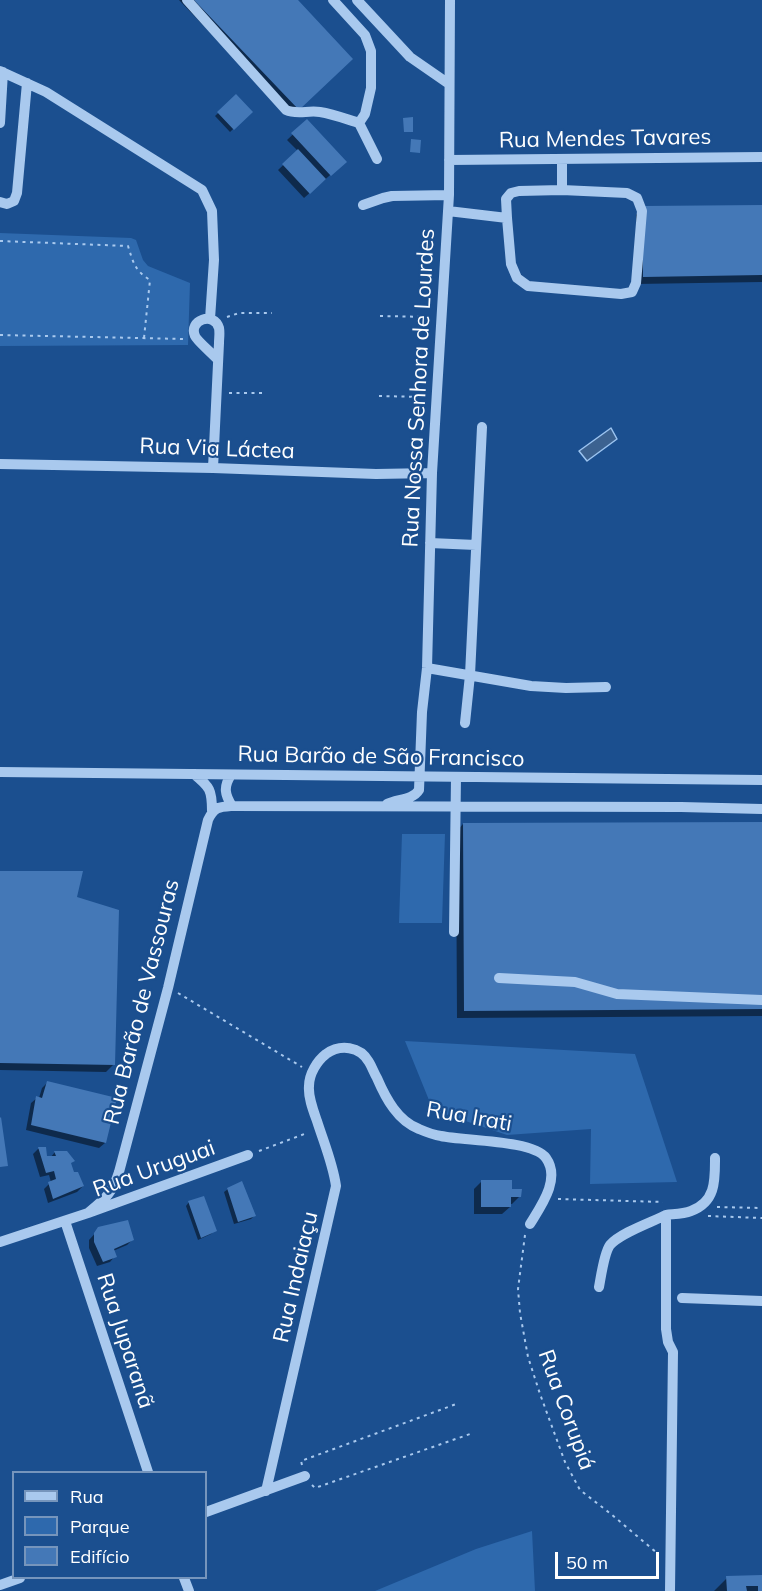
<!DOCTYPE html>
<meta charset="utf-8">
<style>
body{margin:0}
#map{position:relative;width:762px;height:1591px;overflow:hidden;background:#1b4f8f;font-family:Mulish,sans-serif}
canvas{display:block}
.legend{position:absolute;left:12px;top:1471px;width:195px;height:108px;box-sizing:border-box;background:#1b4f8f;border:2px solid #7695bc;margin:0;padding:8px 10px;list-style:none;font-size:18px;color:#fff}
.legend li{display:flex;align-items:center;gap:12px;height:30px}
.legend b{width:30px;border:2px solid #7695bc}
.scale{position:absolute;left:555px;top:1552px;width:104px;height:27px;box-sizing:border-box;border:3px solid #fff;border-top:0;padding-left:8px;font-size:18px;line-height:21px;white-space:nowrap;color:#fff;-webkit-text-stroke:4px #1b4f8f;paint-order:stroke}
</style>
<div id="map">
<canvas width="762" height="1591"></canvas>
<ul class="legend">
<li><b style="height:8px;background:#a9c9ee"></b>Rua</li>
<li><b style="height:16px;background:#2e69ad"></b>Parque</li>
<li><b style="height:16px;background:#4478b7"></b>Edifício</li>
</ul>
<div class="scale">50 m</div>
</div>
<script>
const c = document.querySelector('canvas').getContext('2d');
c.lineJoin = 'round';
function fillPath(path, color) {
  c.fillStyle = color;
  c.fill(path, 'evenodd');
}
function stroke(path, color, width, dash) {
  c.strokeStyle = color;
  c.lineWidth = width;
  c.lineCap = dash ? 'butt' : 'round';
  c.setLineDash(dash || []);
  c.stroke(path);
}
function label(font, color, halo, rows, align = 'center') {
  c.font = font + ' Mulish,sans-serif';
  c.lineWidth = 4.5;
  c.setLineDash([]);
  c.textBaseline = 'middle';
  c.strokeStyle = halo;
  c.fillStyle = color;
  for (const [text, x, y, turn = 0] of rows) {
    c.save();
    c.translate(x, y);
    c.rotate((+turn || 0) * Math.PI / 180);
    c.textAlign = isNaN(turn) ? turn : align;
    if (halo) c.strokeText(text, 0, 0);
    c.fillText(text, 0, 0);
    c.restore();
  }
}
const green = new Path2D(`
 M 0,233 L 131,238 L 136,240 L 143,260 L 148,266 L 190,283 L 188,345 L 0,346 Z
 M 402,834 L 445,834 L 442,923 L 399,923 Z
 M 405,1041 L 635,1054 L 677,1182 L 590,1184 L 591,1129 L 507,1135 L 433,1110 Z
 M 532,1531 L 535,1591 L 375,1591 L 476,1549 Z`);
const water = new Path2D(`
 M 611,428 L 617,439 L 587,461 L 579,451 Z`);
const shadow = new Path2D(`
 M 179,0 L 296,0 L 351,59 L 290,116 Z
 M 236,96 L 251,112 L 230,132 L 215,116 Z
 M 307,121 L 345,162 L 304,198 L 278,170 L 298,151 L 287,140 Z
 M 762,206 L 762,282 L 636,284 L 636,215 L 644,207 Z
 M 463,824 L 762,824 L 762,1016 L 457,1018 L 456,832 Z
 M 0,873 L 75,898 L 114,1064 L 106,1072 L 0,1070 Z
 M 47,1083 L 105,1143 L 99,1148 L 26,1130 L 31,1103 L 37,1098 L 39,1098 L 42,1088 Z
 M 38,1149 L 45,1149 L 46,1158 L 50,1158 L 55,1152 L 70,1164 L 73,1174 L 83,1186 L 77,1192 L 48,1203 L 44,1189 L 51,1182 L 49,1175 L 40,1177 L 33,1154 Z
 M 482,1181 L 511,1191 L 520,1196 L 512,1204 L 510,1204 L 510,1207 L 502,1214 L 474,1214 L 474,1189 Z
 M 228,1189 L 254,1216 L 251,1219 L 234,1224 L 224,1192 Z
 M 189,1202 L 215,1230 L 211,1234 L 198,1240 L 186,1206 Z
 M 99,1229 L 133,1239 L 127,1245 L 113,1251 L 115,1256 L 110,1262 L 97,1266 L 89,1248 L 89,1240 Z
 M 762,1577 L 762,1591 L 714,1591 L 727,1578 Z`);
const building = new Path2D(`
 M 194,0 L 298,0 L 353,59 L 299,110 Z
 M 236,94 L 253,112 L 234,130 L 217,112 Z
 M 413,117 L 413,132 L 404,132 L 403,118 Z
 M 307,119 L 347,162 L 331,176 L 291,133 Z
 M 411,139 L 421,140 L 420,153 L 410,152 Z
 M 298,149 L 326,179 L 310,194 L 282,164 Z
 M 762,205 L 762,275 L 643,277 L 643,206 Z
 M 762,822 L 762,1009 L 464,1011 L 463,823 Z
 M 0,871 L 83,871 L 77,897 L 119,910 L 115,1065 L 0,1063 Z
 M 47,1081 L 117,1098 L 106,1143 L 31,1125 L 36,1096 L 42,1098 Z
 M 1,1117 L 8,1166 L 0,1167 L 0,1118 Z
 M 38,1147 L 46,1147 L 47,1156 L 56,1156 L 54,1151 L 67,1151 L 75,1161 L 71,1163 L 74,1172 L 78,1172 L 84,1186 L 53,1199 L 48,1182 L 56,1179 L 54,1171 L 46,1173 Z
 M 481,1180 L 512,1180 L 512,1189 L 522,1189 L 521,1197 L 511,1197 L 511,1207 L 481,1207 Z
 M 242,1181 L 256,1216 L 238,1222 L 227,1188 Z
 M 204,1196 L 217,1231 L 201,1238 L 188,1201 Z
 M 128,1220 L 134,1240 L 114,1249 L 117,1257 L 103,1262 L 94,1242 L 94,1233 L 98,1227 Z
 M 762,1575 L 762,1591 L 758,1591 L 758,1586 L 746,1586 L 747,1591 L 727,1591 L 726,1576 Z`);
const path = new Path2D(`
 M 0,241 L 128,246 C 133,262 135,271 150,280 L 144,338
 M 380,316 L 430,317
 M 227,317 L 239,313 L 272,313
 M 0,335 L 184,339
 M 229,393 L 265,393
 M 379,396 L 425,397
 M 178,993 L 302,1067
 M 259,1151 L 307,1133
 M 558,1199 L 663,1202
 M 717,1207 L 762,1208
 M 708,1216 L 762,1218
 M 525,1235 L 518,1289 L 520,1313 L 528,1357 L 540,1394 L 565,1462 L 580,1490 L 611,1514 L 657,1553
 M 302,1465 L 301,1461 L 459,1403
 M 312,1485 L 315,1488 L 470,1434`);
const minor = new Path2D(`
 M 187,0 L 286,110 C 297,115 308,110 320,112 C 333,114 346,119 359,123 L 377,159
 M 333,0 L 365,35 L 371,51 L 371,88 L 365,114 L 359,123
 M 357,0 L 410,57 L 449,84
 M 0,71 L 46,92 L 202,190 L 212,211 L 214,260 L 210,319
 M 0,123 L 3,72
 M 449,160 L 762,157
 M 0,202 L 7,204 L 14,201 L 17,193 L 27,83
 M 363,205 L 383,198 L 392,196 L 449,195
 M 448,211 L 507,218 L 511,264 L 517,278 L 528,286 L 621,294 L 632,292 L 636,283 L 642,211 L 637,198 L 627,193 L 562,190 L 562,160
 M 507,218 L 506,199 L 511,193 L 519,191 L 562,190
 M 0,464 L 213,468 L 376,474 L 432,473
 M 213,468 L 219,343 C 219,338 220,333 219,328 C 214,311 188,320 195,336 C 197,341 213,354 218,360
 M 430,543 L 476,545
 M 427,668 L 531,686 L 566,688 L 606,687
 M 465,723 L 470,675 L 482,427
 M 0,772 L 762,780
 M 194,774 C 210,787 212,790 212,811
 M 231,775 C 223,787 225,795 232,806
 M 387,804 C 397,799 413,800 419,790 L 422,712 L 427,668 L 432,473 L 449,195 L 450,0
 M 454,932 L 456,777
 M 499,978 L 575,982 L 617,994 L 762,1000
 M 88,1213 C 105,1199 112,1194 119,1172 L 168,988 L 208,820 C 214,807 219,807 232,806 L 681,807 L 762,809
 M 65,1221 L 148,1472
 M 0,1242 L 88,1213 L 248,1155
 M 599,1287 C 601,1277 604,1253 610,1245 C 620,1233 652,1222 666,1215
 M 682,1298 L 762,1301
 M 266,1491 L 336,1186 C 333,1164 324,1143 317,1121 C 313,1110 308,1097 309,1086 C 309,1074 317,1061 326,1054 C 340,1044 360,1046 369,1062 C 372,1067 374,1073 377,1078 C 386,1099 398,1121 419,1129 C 426,1132 434,1135 441,1136 C 464,1141 533,1140 546,1158 C 561,1179 541,1206 530,1224
 M 206,1512 L 305,1476
 M 184,1578 L 189,1591
 M 0,1585 L 20,1578
 M 670,1591 L 673,1352 L 668,1342 L 666,1329 L 666,1215 C 674,1214 683,1214 691,1211 C 716,1202 715,1180 715,1158`);
const streetNames = [
 ["Rua Mendes Tavares",605,139,-1],
 ["Rua Nossa Senhora de Lourdes",419,388,-87],
 ["Rua Via Láctea",217,449,2],
 ["Rua Barão de São Francisco",381,757,1],
 ["Rua Barão de Vassouras",142,1002,-76],
 ["Rua Irati",469,1117,10],
 ["Rua Uruguai",154,1169,-20],
 ["Rua Indaiaçu",296,1277,-77],
 ["Rua Juparanã",125,1341,72],
 ["Rua Corupiá",566,1410,70]
];
fillPath(green, '#2e69ad');
fillPath(water, '#3c6290');
stroke(water, '#9cc4f0', 1.5);
fillPath(shadow, '#0007');
fillPath(building, '#4478b7');
stroke(path, '#a9c9ee', 2, [3, 4.5]);
stroke(minor, '#a9c9ee', 10);
label('22px', '#fff', '#1b4f8f', streetNames);
</script>
